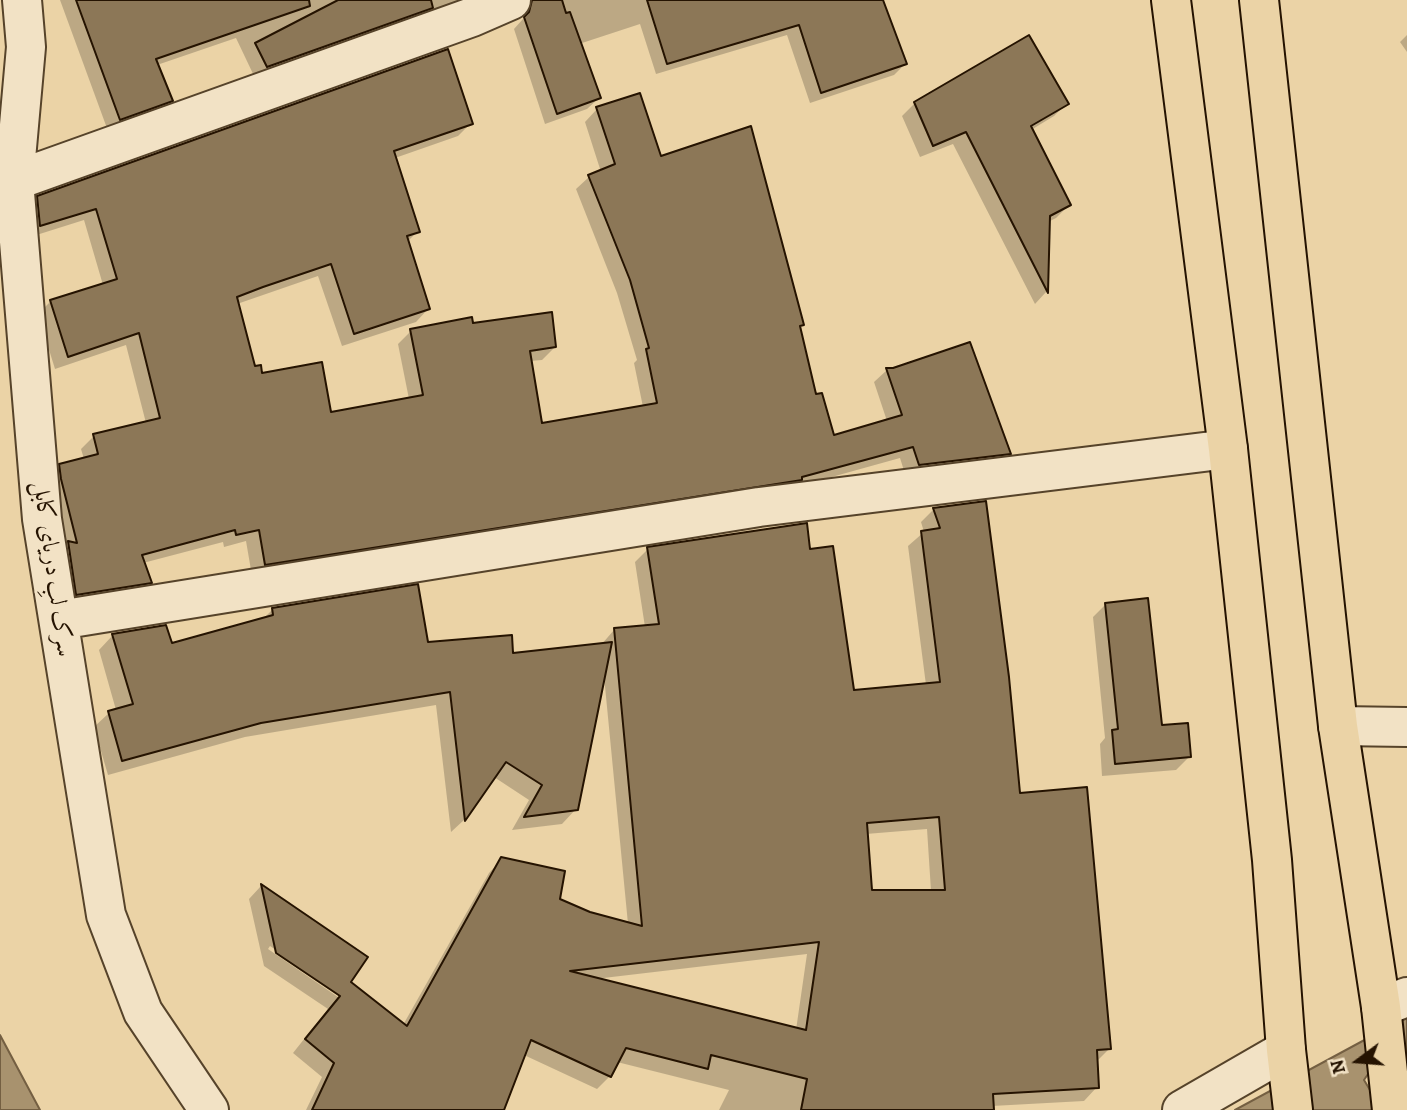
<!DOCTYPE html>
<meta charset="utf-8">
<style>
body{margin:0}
#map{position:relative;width:1407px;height:1110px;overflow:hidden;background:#ebd3a6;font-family:Alegreya,serif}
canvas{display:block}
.north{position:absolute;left:1323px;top:1026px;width:70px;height:70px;-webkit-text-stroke:5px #f2e2c5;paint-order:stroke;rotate:254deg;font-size:19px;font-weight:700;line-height:28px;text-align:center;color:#251301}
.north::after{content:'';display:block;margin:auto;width:24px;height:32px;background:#251301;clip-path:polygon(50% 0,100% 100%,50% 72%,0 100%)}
</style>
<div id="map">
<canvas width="1407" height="1110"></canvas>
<div class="north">N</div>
</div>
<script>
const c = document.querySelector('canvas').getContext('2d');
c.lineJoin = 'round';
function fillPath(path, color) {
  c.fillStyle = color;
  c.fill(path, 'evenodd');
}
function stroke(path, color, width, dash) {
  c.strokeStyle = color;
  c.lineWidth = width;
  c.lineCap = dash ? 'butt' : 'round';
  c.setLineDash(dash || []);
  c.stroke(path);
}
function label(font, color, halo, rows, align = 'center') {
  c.font = font + ' Alegreya,Amiri,serif';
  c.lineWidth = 5;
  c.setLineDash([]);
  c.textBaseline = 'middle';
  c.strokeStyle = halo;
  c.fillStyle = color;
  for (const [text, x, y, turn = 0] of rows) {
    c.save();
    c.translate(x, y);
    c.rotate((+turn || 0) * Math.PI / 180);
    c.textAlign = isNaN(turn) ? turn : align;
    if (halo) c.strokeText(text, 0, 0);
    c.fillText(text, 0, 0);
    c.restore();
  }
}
const water = new Path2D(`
 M 1407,1017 L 1407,1052 L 1370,1071 L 1364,1080 L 1370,1090 L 1407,1110 L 1235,1110 Z
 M 0,1035 L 40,1110 L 0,1110 Z`);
const shadow = new Path2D(`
 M 60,0 L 459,0 L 255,78 L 236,38 L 157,65 L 171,100 L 159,112 L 108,131 Z
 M 560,0 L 881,0 L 905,64 L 894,75 L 810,103 L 787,35 L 656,74 L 640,24 L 579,44 L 599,98 L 587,109 L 545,124 L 514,29 L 531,10 Z
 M 1407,35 L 1407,52 L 1400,42 Z
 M 915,103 L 1067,103 L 1054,116 L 1031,130 L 1069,205 L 1056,218 L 1048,222 L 1046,292 L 1035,304 L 953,144 L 920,157 L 902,116 Z
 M 597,109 L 660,159 L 802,324 L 798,328 L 814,397 L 832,437 L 887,421 L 874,382 L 887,370 L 1009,453 L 997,466 L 906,477 L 900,458 L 792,488 L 252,576 L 246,541 L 224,547 L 223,542 L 143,563 L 150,582 L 137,595 L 64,607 L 47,478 L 60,465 L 84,459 L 81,449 L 94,436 L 146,423 L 126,345 L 55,369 L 38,314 L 51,301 L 103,285 L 84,220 L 27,238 L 25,210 L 38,197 L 471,123 L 458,136 L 395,158 L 418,231 L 407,242 L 428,309 L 416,322 L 342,346 L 318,276 L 237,304 L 254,369 L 261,375 L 330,415 L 409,399 L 398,344 L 411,331 L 472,325 L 555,347 L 542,360 L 530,361 L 541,426 L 643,407 L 634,363 L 637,360 L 617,293 L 576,189 L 589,177 L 601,172 L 585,122 Z
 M 984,503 L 1018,795 L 1110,1048 L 1096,1062 L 1097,1087 L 1084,1101 L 992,1106 L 992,1110 L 719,1110 L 729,1090 L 617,1062 L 610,1076 L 597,1089 L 524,1055 L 502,1110 L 306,1110 L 322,1077 L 293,1053 L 328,1009 L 264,966 L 249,899 L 261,886 L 366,958 L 349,982 L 403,1025 L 489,873 L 502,859 L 558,900 L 590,914 L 628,924 L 604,676 L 576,809 L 562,824 L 512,830 L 529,800 L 494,777 L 464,820 L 451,832 L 436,705 L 245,737 L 108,775 L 94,727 L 109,713 L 116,710 L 99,650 L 113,635 L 171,645 L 262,620 L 273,609 L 426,644 L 512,655 L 601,645 L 614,630 L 645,627 L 635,562 L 648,549 L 808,551 L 852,692 L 926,685 L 908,546 L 924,532 L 921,522 L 934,509 ZM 927,829 L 931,891 L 870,891 L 866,834 ZM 270,946 L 341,994 L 338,997 L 268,949 ZM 807,954 L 796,1030 L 595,979 Z
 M 1106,604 L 1160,727 L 1189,757 L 1176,770 L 1102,776 L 1100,744 L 1105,738 L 1093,617 Z`);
const building = new Path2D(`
 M 76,0 L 309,0 L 310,6 L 156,59 L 173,101 L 120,120 Z
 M 338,0 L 431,0 L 433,8 L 267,67 L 255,43 Z
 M 532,0 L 562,0 L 566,13 L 570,12 L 601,98 L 557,114 L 524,17 L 529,12 Z
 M 647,0 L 883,0 L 907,64 L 821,93 L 799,25 L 667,64 Z
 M 1029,35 L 1069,104 L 1031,126 L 1071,205 L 1050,216 L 1048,293 L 966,132 L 933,146 L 914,102 Z
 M 448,49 L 473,124 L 394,151 L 420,232 L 407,236 L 430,309 L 354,334 L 331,264 L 263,287 L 237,297 L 255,366 L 261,365 L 262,373 L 322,362 L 331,412 L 423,395 L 410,329 L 472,317 L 473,323 L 552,312 L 556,347 L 530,351 L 542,423 L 657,403 L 646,349 L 649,348 L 630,280 L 588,175 L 615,164 L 596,107 L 640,93 L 661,156 L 751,126 L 804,325 L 800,326 L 816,394 L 822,393 L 834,435 L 902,415 L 886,368 L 893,368 L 970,342 L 1011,454 L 919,465 L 913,447 L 802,477 L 802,480 L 265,565 L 259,530 L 236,535 L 235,530 L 142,555 L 152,583 L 76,595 L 68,541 L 77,543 L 61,479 L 59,464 L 98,454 L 93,434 L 160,418 L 139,333 L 68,357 L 50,300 L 117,279 L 96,209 L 40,226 L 37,196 Z
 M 986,501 L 1009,677 L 1020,793 L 1087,787 L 1111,1049 L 1097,1050 L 1099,1088 L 993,1094 L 994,1110 L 801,1110 L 807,1079 L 711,1055 L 708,1069 L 626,1048 L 611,1077 L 531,1040 L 504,1110 L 312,1110 L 334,1063 L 305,1039 L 340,996 L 276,953 L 261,884 L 368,957 L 351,982 L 407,1026 L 501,857 L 565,871 L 560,899 L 590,912 L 642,926 L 614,628 L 659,624 L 647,547 L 807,523 L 810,549 L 833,546 L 854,690 L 940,682 L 921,531 L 940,528 L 933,508 ZM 939,817 L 945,890 L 872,890 L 867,823 ZM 819,942 L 806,1030 L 570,971 L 734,952 Z
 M 418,584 L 428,642 L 512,635 L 513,653 L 612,642 L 578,810 L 524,817 L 542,785 L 506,762 L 465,821 L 450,692 L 261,723 L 122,761 L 108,711 L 133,704 L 112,634 L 166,625 L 172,643 L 273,615 L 272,608 Z
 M 1148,598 L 1162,725 L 1188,723 L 1191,757 L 1115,764 L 1112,730 L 1118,729 L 1105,603 Z`);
const minor = new Path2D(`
 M 22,0 L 26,47 L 14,181 L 42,519 L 106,915 L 143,1012 L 209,1110
 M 14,181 L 472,17 L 511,0
 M 59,620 L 759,507 L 1228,449
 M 1338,726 L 1407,727
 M 1381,1007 L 1407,997
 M 1182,1110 L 1286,1050`);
const major = new Path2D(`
 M 1171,0 L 1228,449 L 1272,860 L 1286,1050 L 1293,1110
 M 1259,0 L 1338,726 L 1381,1007 L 1392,1110`);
const streetNames = [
 ["سرک لبِ دریای کابل",52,569,82]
];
fillPath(water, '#a8926e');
stroke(water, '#745f42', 2);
fillPath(shadow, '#0003');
fillPath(building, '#8c7757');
stroke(building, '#251301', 2);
stroke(minor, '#56432a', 42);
stroke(major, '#251301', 42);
stroke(minor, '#f2e2c5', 38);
stroke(major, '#ebd3a6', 38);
label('24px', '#251301', '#f2e2c5', streetNames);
</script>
